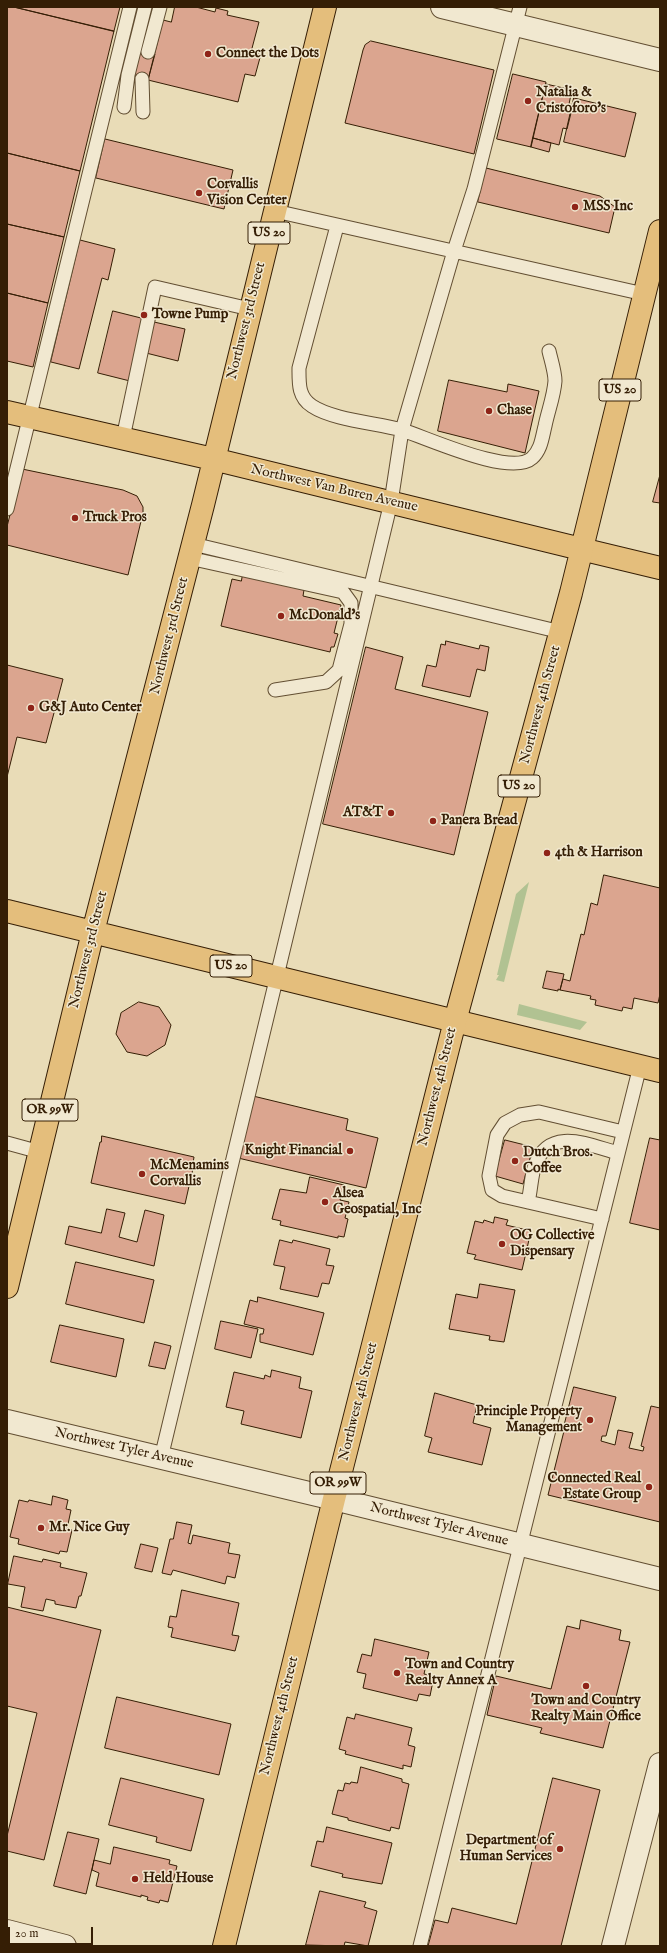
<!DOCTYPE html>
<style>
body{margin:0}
#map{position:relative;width:667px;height:1953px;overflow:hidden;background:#e9dcb7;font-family:"IM FELL English",serif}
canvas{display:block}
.frame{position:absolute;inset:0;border:8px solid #351e05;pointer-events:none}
.scale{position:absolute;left:8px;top:1927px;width:85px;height:18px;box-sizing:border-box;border:2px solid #351e05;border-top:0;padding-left:5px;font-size:12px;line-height:14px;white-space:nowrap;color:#351e05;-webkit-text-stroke:3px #f1e8d0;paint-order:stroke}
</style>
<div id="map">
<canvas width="667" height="1953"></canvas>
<div class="frame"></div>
<div class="scale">20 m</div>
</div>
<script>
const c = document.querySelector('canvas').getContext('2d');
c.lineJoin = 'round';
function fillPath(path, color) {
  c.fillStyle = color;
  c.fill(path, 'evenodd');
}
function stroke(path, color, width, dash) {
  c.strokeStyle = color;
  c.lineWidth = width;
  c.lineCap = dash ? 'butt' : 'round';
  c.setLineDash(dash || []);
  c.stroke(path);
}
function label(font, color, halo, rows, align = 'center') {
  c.font = font + ' "IM FELL English",serif';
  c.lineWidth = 3;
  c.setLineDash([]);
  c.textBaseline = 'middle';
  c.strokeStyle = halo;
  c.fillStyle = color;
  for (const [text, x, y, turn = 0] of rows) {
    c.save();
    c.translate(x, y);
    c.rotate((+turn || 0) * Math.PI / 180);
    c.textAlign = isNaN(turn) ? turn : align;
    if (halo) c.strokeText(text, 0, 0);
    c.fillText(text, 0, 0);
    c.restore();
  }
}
const green = new Path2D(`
 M 529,882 L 504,982 L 496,980 L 499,975 L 497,975 L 516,894 Z
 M 519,1004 L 587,1022 L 580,1030 L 517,1015 Z`);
const building = new Path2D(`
 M 7,7 L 14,7 L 114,31 L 80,171 L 7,153 Z
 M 14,7 L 120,7 L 114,31 Z
 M 175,7 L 196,7 L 215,12 L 216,8 L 228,11 L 227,15 L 259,22 L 251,52 L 261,54 L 255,76 L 245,74 L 238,102 L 148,80 L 163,20 L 171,22 Z
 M 371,41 L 494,70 L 474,154 L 345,123 L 363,50 L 365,45 Z
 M 139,51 L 155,54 L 148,80 L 133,76 Z
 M 513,74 L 546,82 L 531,147 L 497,139 Z
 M 546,84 L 572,90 L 569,104 L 573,105 L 567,129 L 563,128 L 559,145 L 533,138 Z
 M 574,98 L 636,113 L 625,157 L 564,142 Z
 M 533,138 L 551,143 L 549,152 L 531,147 Z
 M 105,139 L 233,170 L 224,209 L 96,178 Z
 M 7,153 L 80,171 L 64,237 L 7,224 Z
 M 486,168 L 600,196 L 615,207 L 609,233 L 478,202 Z
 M 7,224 L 64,237 L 48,303 L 7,293 Z
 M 80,240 L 115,249 L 108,280 L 102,278 L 79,369 L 51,362 Z
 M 7,293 L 48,303 L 33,367 L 7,361 Z
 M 113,311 L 145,319 L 130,381 L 98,373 Z
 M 154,322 L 185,329 L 178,361 L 146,353 Z
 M 449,380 L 507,392 L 508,384 L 539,391 L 525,453 L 438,431 Z
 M 22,469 L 123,490 L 137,496 L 143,507 L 143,513 L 128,575 L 7,545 L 7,527 Z
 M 660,475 L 660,503 L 653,502 Z
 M 243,574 L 304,590 L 303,596 L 341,605 L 334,633 L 338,634 L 334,647 L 331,647 L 330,652 L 221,626 L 232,579 L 241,581 Z
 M 446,641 L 479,649 L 480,645 L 489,647 L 485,671 L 477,669 L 470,697 L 422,686 L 427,665 L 436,667 L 441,644 L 445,645 Z
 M 366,647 L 403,657 L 395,689 L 488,712 L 454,855 L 323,824 Z
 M 7,665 L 63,679 L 46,743 L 17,737 L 7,777 Z
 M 604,875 L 660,888 L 660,994 L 658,1003 L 634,998 L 632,1009 L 623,1007 L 622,1011 L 595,1005 L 596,1000 L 590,999 L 591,996 L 560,990 L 563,979 L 570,981 L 581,934 L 584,935 L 591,903 L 597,905 Z
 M 547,971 L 564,974 L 560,990 L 558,989 L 558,991 L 543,988 Z
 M 139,1002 L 159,1007 L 171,1025 L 165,1045 L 147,1056 L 127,1052 L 116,1034 L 121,1013 Z
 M 253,1096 L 348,1119 L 346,1130 L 378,1138 L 366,1188 L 238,1158 Z
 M 102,1136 L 194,1157 L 193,1163 L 194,1164 L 185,1204 L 91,1183 L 100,1142 L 101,1142 Z
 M 650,1138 L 660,1140 L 660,1230 L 630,1223 Z
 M 505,1140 L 533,1147 L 523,1184 L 495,1176 Z
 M 310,1177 L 344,1185 L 340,1200 L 349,1202 L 345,1218 L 348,1219 L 344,1237 L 338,1236 L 338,1238 L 280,1225 L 281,1221 L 272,1219 L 280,1189 L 306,1193 Z
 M 107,1209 L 125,1213 L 119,1237 L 137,1242 L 145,1210 L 164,1215 L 154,1266 L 65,1244 L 69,1226 L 101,1233 Z
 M 495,1217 L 508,1220 L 506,1225 L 531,1231 L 522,1270 L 474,1259 L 476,1255 L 467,1253 L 475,1221 L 483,1223 L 484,1220 L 493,1223 Z
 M 280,1240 L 292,1243 L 293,1240 L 330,1249 L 326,1265 L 334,1266 L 329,1284 L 322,1283 L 318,1297 L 280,1289 L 285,1267 L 274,1265 Z
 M 76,1262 L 154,1280 L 144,1323 L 66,1304 Z
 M 480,1284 L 515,1290 L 504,1342 L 489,1340 L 490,1336 L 449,1329 L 456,1294 L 477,1298 Z
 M 258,1297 L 324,1313 L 313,1355 L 260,1342 L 260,1334 L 263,1334 L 264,1329 L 244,1324 L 250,1300 L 257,1302 Z
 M 221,1321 L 258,1329 L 251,1358 L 215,1349 Z
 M 60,1325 L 124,1339 L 116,1377 L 51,1362 Z
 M 155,1342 L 171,1346 L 165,1369 L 149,1366 Z
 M 272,1370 L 301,1377 L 299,1388 L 312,1391 L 301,1438 L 241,1424 L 244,1411 L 226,1407 L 234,1372 L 264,1379 L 265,1375 L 270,1377 Z
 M 574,1387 L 616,1397 L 606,1436 L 602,1436 L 601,1441 L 615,1445 L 618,1430 L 633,1433 L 629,1448 L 643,1451 L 644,1447 L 641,1446 L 651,1406 L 660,1408 L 660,1522 L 548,1495 L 564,1431 L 567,1432 L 568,1427 L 564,1427 Z
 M 435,1393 L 477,1405 L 473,1423 L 491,1428 L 482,1465 L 428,1452 L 432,1438 L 425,1436 Z
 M 53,1496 L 68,1500 L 66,1509 L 71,1510 L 67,1529 L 72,1530 L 67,1552 L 60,1551 L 59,1554 L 18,1544 L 19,1539 L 10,1537 L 19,1500 L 28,1502 L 29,1500 L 51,1505 Z
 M 177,1522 L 192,1525 L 188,1543 L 191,1544 L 193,1535 L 230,1543 L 228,1553 L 240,1555 L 235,1578 L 227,1576 L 225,1584 L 173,1570 L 171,1575 L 162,1573 L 170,1539 L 173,1539 Z
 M 141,1544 L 158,1548 L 152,1572 L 135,1568 Z
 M 14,1556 L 42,1562 L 43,1559 L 61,1563 L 60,1567 L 87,1573 L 81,1596 L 79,1596 L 76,1608 L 55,1604 L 55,1601 L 46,1599 L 43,1611 L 21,1607 L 25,1587 L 8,1584 Z
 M 182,1590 L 239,1603 L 232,1635 L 239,1636 L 235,1651 L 171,1637 L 173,1628 L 168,1627 L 170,1616 L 176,1617 Z
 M 7,1607 L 101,1630 L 44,1860 L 7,1851 L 7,1836 L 37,1713 L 7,1706 Z
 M 581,1620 L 621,1630 L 619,1640 L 630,1642 L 603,1748 L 540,1733 L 542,1728 L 487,1715 L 496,1676 L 551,1689 L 567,1626 L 579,1629 Z
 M 375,1639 L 429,1652 L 424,1674 L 434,1676 L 430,1696 L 419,1694 L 417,1701 L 363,1688 L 366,1674 L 357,1672 L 362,1654 L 371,1656 Z
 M 117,1697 L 231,1724 L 219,1775 L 105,1748 Z
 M 356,1714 L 412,1728 L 408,1745 L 415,1747 L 411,1767 L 403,1765 L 403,1769 L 345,1754 L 346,1751 L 339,1749 L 347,1717 L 354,1719 Z
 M 361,1767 L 402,1779 L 402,1782 L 409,1784 L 399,1829 L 391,1827 L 390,1831 L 348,1820 L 348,1818 L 332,1814 L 338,1790 L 343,1791 L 345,1783 L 350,1784 L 351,1782 L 357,1783 Z
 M 121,1778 L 204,1799 L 191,1851 L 156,1842 L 157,1837 L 109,1825 Z
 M 553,1778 L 600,1790 L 561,1946 L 428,1946 L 435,1920 L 448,1923 L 452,1908 L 516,1924 Z
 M 327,1827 L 392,1843 L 382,1884 L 342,1877 L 343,1874 L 311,1866 L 317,1841 L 323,1842 Z
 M 68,1832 L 99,1839 L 86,1894 L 54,1886 Z
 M 114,1847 L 170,1860 L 169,1864 L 177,1866 L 168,1902 L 160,1900 L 159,1903 L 147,1900 L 148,1897 L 141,1895 L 141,1897 L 96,1886 L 99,1873 L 92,1870 L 94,1860 L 110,1864 Z
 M 320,1891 L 366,1902 L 364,1907 L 377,1911 L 368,1946 L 345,1942 L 344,1946 L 306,1945 Z`);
const service = new Path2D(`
 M 148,52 L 160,7
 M 142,79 L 143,112
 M 124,107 L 128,75 L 145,7
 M 275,211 L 644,294
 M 337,226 L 299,368 C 299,383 298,397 312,406 C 333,420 377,423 402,430 C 428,438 511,477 532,458 C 541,450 542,438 545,426 C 548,411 554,396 555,381 C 555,372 551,360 549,351
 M 123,438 L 155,287 L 250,309
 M 7,509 L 130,7
 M 193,544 L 561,632
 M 189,558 L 343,592 L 351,603 L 351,624 L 339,670 L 326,682 L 275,690
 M 7,1143 L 40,1152
 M 528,1202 C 531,1190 531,1176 535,1165 C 550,1126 588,1145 618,1153
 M 602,1219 L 502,1196 L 492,1190 L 489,1176 L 497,1135 L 505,1123 L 520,1115 L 539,1112 L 623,1132
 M 161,1458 L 391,502 L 402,430 L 454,251 L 474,189 L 520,7
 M 420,1946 L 640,1066`);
const minor = new Path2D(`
 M 7,1421 L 334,1499 L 660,1579
 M 7,1931 L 65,1946`);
const tertiary = new Path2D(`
 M 442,7 L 660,60
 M 613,1946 L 660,1764`);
const primary = new Path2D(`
 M 581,549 L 660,568
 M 455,1021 L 660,1071`);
const trunk = new Path2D(`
 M 7,412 L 213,459 L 581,549
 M 7,911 L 455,1021
 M 7,1287 L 93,932 L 203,505 L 325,7
 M 224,1946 L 334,1499 L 455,1021 L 571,593 L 660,231`);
const markers = [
 [208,54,4,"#8f2418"],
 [528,101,4,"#8f2418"],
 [199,193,4,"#8f2418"],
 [575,207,4,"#8f2418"],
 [144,315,4,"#8f2418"],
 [489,411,4,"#8f2418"],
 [75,518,4,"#8f2418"],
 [281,616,4,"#8f2418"],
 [31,708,4,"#8f2418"],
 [391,813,4,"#8f2418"],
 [433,821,4,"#8f2418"],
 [547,853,4,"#8f2418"],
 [350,1151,4,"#8f2418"],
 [515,1161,4,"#8f2418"],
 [142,1174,4,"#8f2418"],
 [325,1202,4,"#8f2418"],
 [502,1244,4,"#8f2418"],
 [590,1420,4,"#8f2418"],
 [649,1487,4,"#8f2418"],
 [41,1528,4,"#8f2418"],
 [397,1673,4,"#8f2418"],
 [586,1686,4,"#8f2418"],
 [560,1849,4,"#8f2418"],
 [135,1879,4,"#8f2418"]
];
const shields = [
 [269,233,42],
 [620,390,42],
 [519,786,42],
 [231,966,42],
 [50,1110,56],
 [338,1483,56]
];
const shieldNames = [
 ["US 20",269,233],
 ["US 20",620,390],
 ["US 20",519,786],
 ["US 20",231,966],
 ["OR 99W",50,1110],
 ["OR 99W",338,1483]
];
const poiNames = [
 ["Connect the Dots",216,54],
 ["Natalia &",536,93],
 ["Cristoforo's",536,109],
 ["Corvallis",207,185],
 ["Vision Center",207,201],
 ["MSS Inc",583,207],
 ["Towne Pump",152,315],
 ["Chase",497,411],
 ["Truck Pros",83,518],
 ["McDonald's",289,616],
 ["G&J Auto Center",39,708],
 ["AT&T",383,813,"right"],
 ["Panera Bread",441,821],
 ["4th & Harrison",555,853],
 ["Knight Financial",342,1151,"right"],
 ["Dutch Bros.",523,1153],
 ["Coffee",523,1169],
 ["McMenamins",150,1166],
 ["Corvallis",150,1182],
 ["Alsea",333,1194],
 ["Geospatial, Inc",333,1210],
 ["OG Collective",510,1236],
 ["Dispensary",510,1252],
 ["Principle Property",582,1412,"right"],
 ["Management",582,1428,"right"],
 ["Connected Real",641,1479,"right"],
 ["Estate Group",641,1495,"right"],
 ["Mr. Nice Guy",49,1528],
 ["Town and Country",405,1665],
 ["Realty Annex A",405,1681],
 ["Town and Country",586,1701,"center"],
 ["Realty Main Office",586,1717,"center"],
 ["Department of",552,1841,"right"],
 ["Human Services",552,1857,"right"],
 ["Held House",143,1879]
];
const streetNames = [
 ["Northwest 3rd Street",247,321,-76],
 ["Northwest Van Buren Avenue",334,489,13],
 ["Northwest 3rd Street",170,636,-76],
 ["Northwest 4th Street",541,705,-75],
 ["Northwest 3rd Street",89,950,-76],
 ["Northwest 4th Street",438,1087,-76],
 ["Northwest 4th Street",359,1402,-76],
 ["Northwest Tyler Avenue",124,1449,13],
 ["Northwest Tyler Avenue",439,1525,14],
 ["Northwest 4th Street",280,1716,-76]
];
fillPath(green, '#b1c292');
fillPath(building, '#dba58f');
stroke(building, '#351e05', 1);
stroke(service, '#624e32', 15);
stroke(minor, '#624e32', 24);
stroke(tertiary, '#624e32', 24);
stroke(primary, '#351e05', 24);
stroke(trunk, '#351e05', 24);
stroke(service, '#f1e8d0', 13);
stroke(minor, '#f1e8d0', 22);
stroke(tertiary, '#f1e8d0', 22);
stroke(primary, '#e4be7c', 22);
stroke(trunk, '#e4be7c', 22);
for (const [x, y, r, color] of markers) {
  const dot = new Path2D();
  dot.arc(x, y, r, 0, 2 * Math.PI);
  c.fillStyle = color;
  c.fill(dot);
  stroke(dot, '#f1e8d0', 1.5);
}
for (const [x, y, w] of shields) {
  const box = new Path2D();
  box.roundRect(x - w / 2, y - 11, w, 22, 3);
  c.fillStyle = '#f1e8d0';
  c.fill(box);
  stroke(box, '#351e05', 1);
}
label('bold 13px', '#351e05', null, shieldNames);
label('bold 14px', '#351e05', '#f1e8d0', poiNames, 'left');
label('14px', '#351e05', '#f1e8d0', streetNames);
</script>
